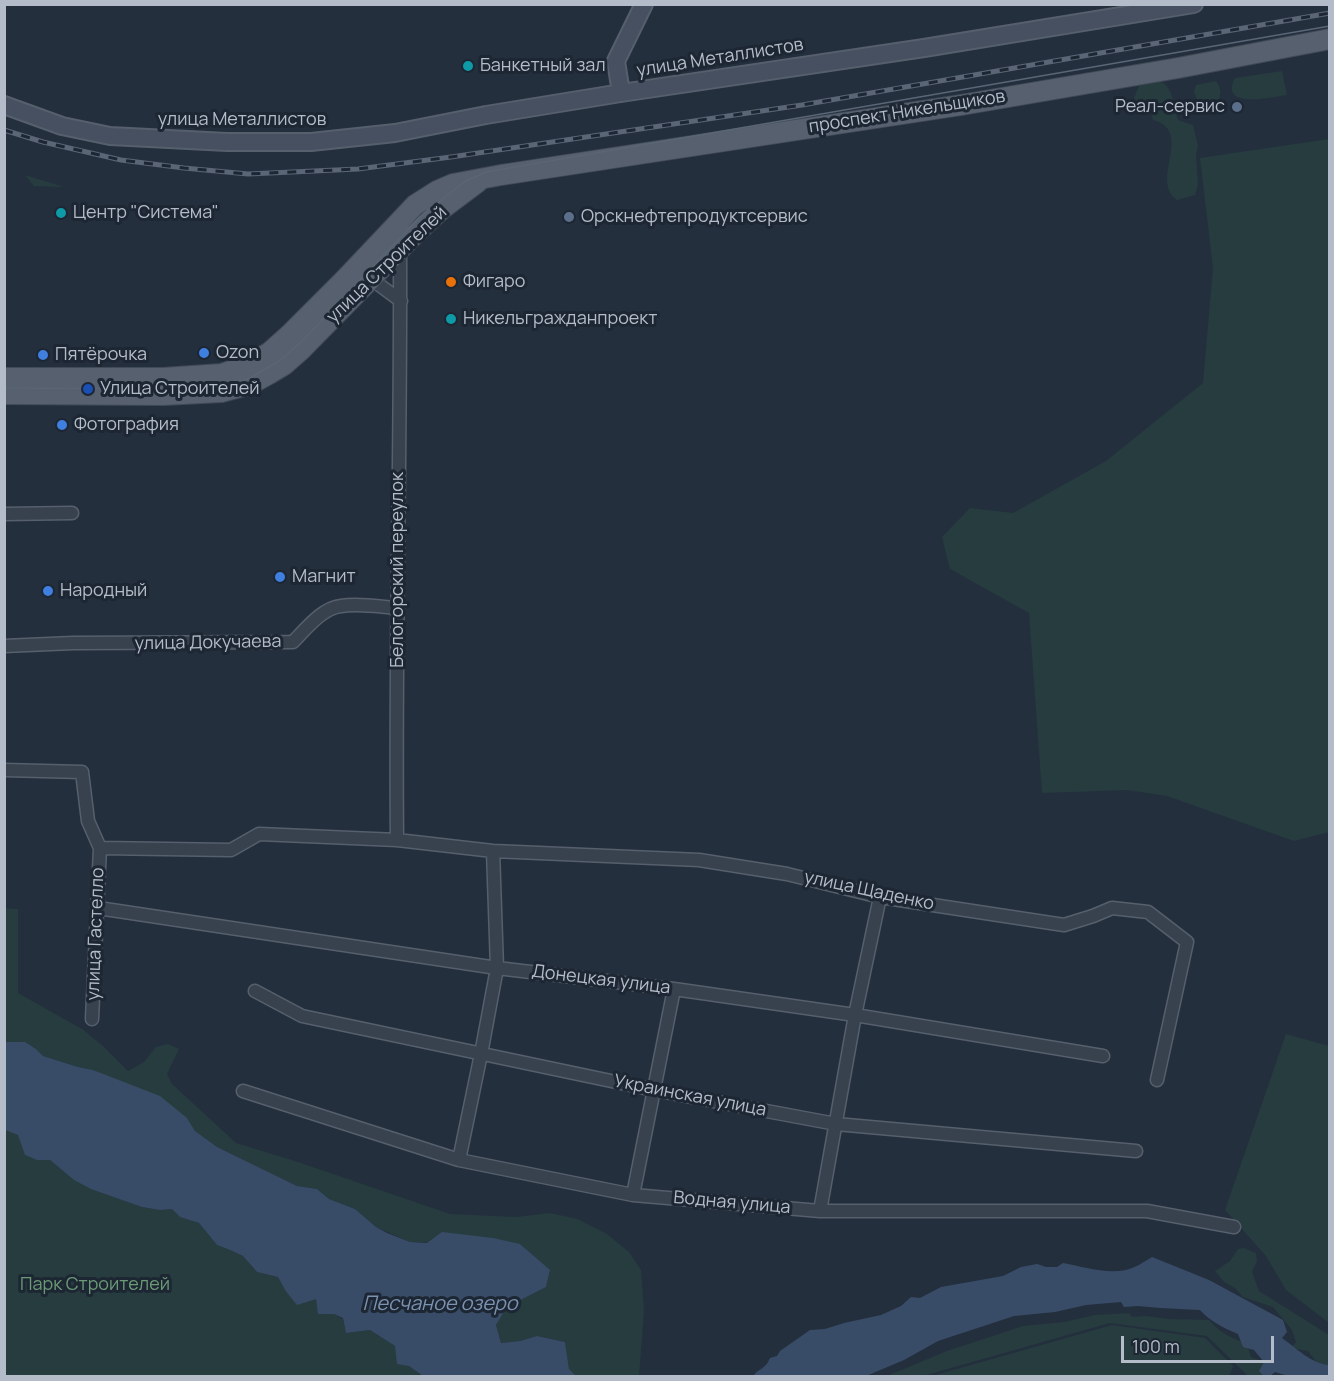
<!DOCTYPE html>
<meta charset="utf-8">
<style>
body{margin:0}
#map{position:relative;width:1334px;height:1381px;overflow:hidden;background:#242f3e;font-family:Manrope,sans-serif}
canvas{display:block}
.frame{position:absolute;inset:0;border:6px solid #b4bcc9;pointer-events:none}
.scale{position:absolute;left:1121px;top:1336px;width:153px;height:27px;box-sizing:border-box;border:3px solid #b4bcc9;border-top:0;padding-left:8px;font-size:18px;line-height:21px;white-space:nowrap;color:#b4bcc9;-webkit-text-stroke:4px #1d2633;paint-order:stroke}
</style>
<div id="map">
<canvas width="1334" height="1381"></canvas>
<div class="frame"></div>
<div class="scale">100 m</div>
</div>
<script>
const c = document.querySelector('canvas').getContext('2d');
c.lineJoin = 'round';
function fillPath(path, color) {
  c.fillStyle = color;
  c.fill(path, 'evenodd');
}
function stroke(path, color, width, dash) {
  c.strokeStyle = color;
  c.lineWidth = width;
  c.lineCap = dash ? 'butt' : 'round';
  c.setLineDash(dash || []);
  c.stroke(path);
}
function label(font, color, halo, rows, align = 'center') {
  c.font = font + ' Manrope,sans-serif';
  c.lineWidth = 6;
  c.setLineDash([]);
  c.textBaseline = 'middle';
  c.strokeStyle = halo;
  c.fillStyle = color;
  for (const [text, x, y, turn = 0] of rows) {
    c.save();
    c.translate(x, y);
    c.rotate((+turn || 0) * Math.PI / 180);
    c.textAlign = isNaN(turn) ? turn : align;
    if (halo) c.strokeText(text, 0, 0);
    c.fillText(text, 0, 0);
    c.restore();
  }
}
const green = new Path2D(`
 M 1282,71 L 1287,95 C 1273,97 1218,110 1235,78 Z
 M 1157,80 C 1174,85 1173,104 1178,120 L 1193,125 L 1198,146 L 1196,155 L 1198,185 L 1195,195 L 1177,200 C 1153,182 1183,146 1166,127 C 1163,123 1157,121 1153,120 L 1150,108 L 1146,106 L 1139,106 L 1134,98 L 1140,84 Z
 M 1216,81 C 1223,91 1221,98 1214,107 L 1208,109 C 1200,104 1196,100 1194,91 L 1196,85 Z
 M 1329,139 L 1329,832 L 1294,841 L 1167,796 L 1127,790 L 1042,793 L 1029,613 L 950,569 L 942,537 L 970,508 L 1013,513 L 1106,461 L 1203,383 L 1213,268 L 1200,158 Z
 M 25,175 L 64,187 L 34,186 Z
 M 4,908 L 18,909 L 18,993 L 82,1029 L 102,1045 L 128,1071 L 144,1062 L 156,1047 L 168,1044 L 179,1049 L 167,1074 L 172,1084 L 236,1143 L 298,1162 L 450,1214 L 516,1217 L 550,1213 L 577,1219 L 607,1234 L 629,1252 L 641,1270 L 644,1311 L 639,1376 L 576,1376 L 569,1369 L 565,1342 L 537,1336 L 520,1341 L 501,1343 L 496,1325 L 507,1307 L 546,1287 L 550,1271 L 520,1244 L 410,1242 L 376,1227 L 355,1209 L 329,1199 L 317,1189 L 297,1186 L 217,1147 L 195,1131 L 187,1118 L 93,1070 L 78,1067 L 43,1056 L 36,1049 L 25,1042 L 5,1042 Z
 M 1286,1034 L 1329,1046 L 1329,1323 L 1286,1290 L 1266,1256 L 1225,1210 Z
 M 5,1130 L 18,1135 L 37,1160 L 50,1160 L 74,1180 L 142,1207 L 160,1210 L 172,1209 L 180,1217 L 199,1223 L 217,1245 L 230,1250 L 243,1256 L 257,1272 L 278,1277 L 285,1290 L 316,1299 L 319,1314 L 334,1314 L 343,1319 L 346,1333 L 370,1330 L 395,1346 L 409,1366 L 423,1376 L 5,1376 Z
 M 1244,1248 L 1256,1253 L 1257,1261 L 1252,1272 L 1259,1291 L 1329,1335 L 1329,1369 L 1318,1364 L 1308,1351 L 1291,1348 L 1296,1342 L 1292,1330 L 1273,1307 L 1243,1297 L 1235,1288 L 1224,1282 L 1215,1271 L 1230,1261 L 1238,1249 Z
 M 1129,1313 L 1132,1317 L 1146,1316 L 1169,1319 L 1209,1320 C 1220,1333 1232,1338 1247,1344 L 1251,1357 L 1262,1361 L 1272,1372 L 1270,1376 L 1248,1376 L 1207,1336 L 1110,1323 L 923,1376 L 887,1376 L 947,1351 L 1023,1326 L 1064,1322 L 1095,1315 Z
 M 1112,1325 L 1205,1338 L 1233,1366 L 1229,1376 L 932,1376 Z`);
const water = new Path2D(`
 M 5,1042 L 25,1042 L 36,1049 L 43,1056 L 78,1067 L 93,1070 L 160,1096 L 187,1118 L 195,1131 L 217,1147 L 297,1186 L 317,1189 L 329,1199 L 355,1209 L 376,1227 L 387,1233 L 410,1242 L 427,1243 L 442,1232 L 493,1238 L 520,1244 L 550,1270 L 546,1287 L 507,1307 L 496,1325 L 501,1343 L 520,1341 L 537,1336 L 565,1342 L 569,1369 L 576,1376 L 423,1376 L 409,1366 L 397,1364 L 395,1346 L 370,1330 L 346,1333 L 343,1318 L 334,1314 L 318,1314 L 316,1299 L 297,1305 L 285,1290 L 278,1277 L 257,1272 L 243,1256 L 230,1250 L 217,1245 L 199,1223 L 180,1217 L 172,1209 L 160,1210 L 142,1207 L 91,1189 L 74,1180 L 50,1160 L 37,1160 L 25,1155 L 18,1135 L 5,1130 Z
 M 1152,1257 L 1209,1280 L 1283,1320 L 1287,1332 L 1282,1338 C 1296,1348 1312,1364 1329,1365 L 1329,1376 L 1285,1376 L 1285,1375 L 1275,1372 L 1270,1376 L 1264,1376 L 1259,1371 L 1264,1362 L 1254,1350 L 1243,1347 L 1238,1334 C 1224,1328 1211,1322 1200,1310 L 1160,1308 L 1138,1306 L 1124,1307 L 1121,1302 L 1086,1305 L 1055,1312 L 1014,1316 L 938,1341 L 904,1360 L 866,1376 L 753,1376 C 759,1368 765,1370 770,1358 L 777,1356 L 780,1351 L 810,1330 L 825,1329 L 844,1323 L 881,1315 L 901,1306 L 911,1297 L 920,1298 L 941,1287 L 1003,1276 L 1021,1267 L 1037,1264 L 1046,1267 L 1057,1267 L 1063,1263 C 1084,1267 1105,1274 1126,1270 C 1135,1268 1144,1262 1152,1257 Z`);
const street = new Path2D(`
 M 366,275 L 401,301
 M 4,514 L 72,513
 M 4,646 L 73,643 L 293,642 C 306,629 322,608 341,606 C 360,603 380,607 398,608
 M 4,770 L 82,772 L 88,821 L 100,848 L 231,850 L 259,834 L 397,840 L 493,851 L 699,860 L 787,874 L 880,897 L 1064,925 L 1093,916 L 1112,908 L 1148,912 L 1187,942 L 1157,1080
 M 397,840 C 395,643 401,446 400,249 L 399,248
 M 98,908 L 497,968 L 674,989 L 855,1015 L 1103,1056
 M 255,991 L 302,1016 L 654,1090 L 836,1124 L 1136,1151
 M 92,1019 L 100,848
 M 243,1091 L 459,1160 L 633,1195 L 820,1211 L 1147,1211 L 1234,1227
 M 459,1160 L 481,1054 L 497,968 L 493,851
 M 633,1195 L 674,989
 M 820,1211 L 855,1015 L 880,897`);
const secondary = new Path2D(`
 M 621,93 L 616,61 L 644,4
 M 4,105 L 62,126 L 110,136 L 227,142 L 311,142 L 395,133 L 486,115 L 621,93 L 924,48 L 1194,4`);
const primary = new Path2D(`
 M 4,378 L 163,378 L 222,374 L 248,365 L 270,352 L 289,335 L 344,280 L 415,205 L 437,191 L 453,184 L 501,175 L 961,105 L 1178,68 L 1330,39
 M 4,394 L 163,395 L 221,392 L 251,384 L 269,374 L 284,365 L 300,351 L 415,234 L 442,209 L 478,182`);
const tram = new Path2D(`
 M 4,388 L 163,389 L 220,387 L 250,378 L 281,360 L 304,339 L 419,218 L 464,182 L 486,172 L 1330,26`);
const rail = new Path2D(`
 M 4,130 L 43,142 L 121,160 L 184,168 L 248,174 L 358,169 L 451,157 L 802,105 L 1330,13`);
const markers = [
 [468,66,6,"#0f9aa8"],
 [1237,107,6,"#5c6f8a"],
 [61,213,6,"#0f9aa8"],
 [569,217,6,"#5c6f8a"],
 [451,282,6,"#e8710a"],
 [451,319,6,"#0f9aa8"],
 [204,353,6,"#3f7fe0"],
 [43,355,6,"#3f7fe0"],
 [88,389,6,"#1a4fb4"],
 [62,425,6,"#3f7fe0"],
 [280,577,6,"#3f7fe0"],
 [48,591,6,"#3f7fe0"]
];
const streetNames = [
 ["улица Металлистов",720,58,-9],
 ["проспект Никельщиков",907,112,-9],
 ["улица Металлистов",242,120],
 ["улица Строителей",387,265,-44],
 ["Белогорский переулок",398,570,-90],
 ["улица Докучаева",208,643,-1],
 ["улица Щаденко",869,891,12],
 ["улица Гастелло",96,934,-88],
 ["Донецкая улица",601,980,7],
 ["Украинская улица",690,1096,11],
 ["Водная улица",732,1203,5]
];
const poiNames = [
 ["Банкетный зал",480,66],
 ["Реал-сервис",1225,107,"right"],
 ["Центр \"Система\"",73,213],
 ["Орскнефтепродуктсервис",581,217],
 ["Фигаро",463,282],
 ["Никельгражданпроект",463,319],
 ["Ozon",216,353],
 ["Пятёрочка",55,355],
 ["Улица Строителей",100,389],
 ["Фотография",74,425],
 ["Магнит",292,577],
 ["Народный",60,591]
];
const parkNames = [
 ["Парк Строителей",95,1285]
];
const waterNames = [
 ["Песчаное озеро",440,1304]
];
fillPath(green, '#263c3f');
fillPath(water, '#394c67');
stroke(street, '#565f6c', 15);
stroke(secondary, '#565f6c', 20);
stroke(primary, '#414a57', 22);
stroke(street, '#38414e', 12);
stroke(secondary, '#465061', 16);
stroke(primary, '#56606e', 20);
stroke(tram, '#5a6575', 1.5);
stroke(rail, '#5a6575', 5);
stroke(rail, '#1d2633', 3, [9]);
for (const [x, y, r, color] of markers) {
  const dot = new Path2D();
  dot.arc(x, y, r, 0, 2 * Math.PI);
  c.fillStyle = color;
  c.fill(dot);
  stroke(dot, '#1d2633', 2);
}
label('18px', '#b4bcc9', '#1d2633', streetNames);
label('18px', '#b4bcc9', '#1d2633', poiNames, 'left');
label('18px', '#6b9a76', '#1d2633', parkNames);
label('italic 20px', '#7c92b1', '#1d2633', waterNames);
</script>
